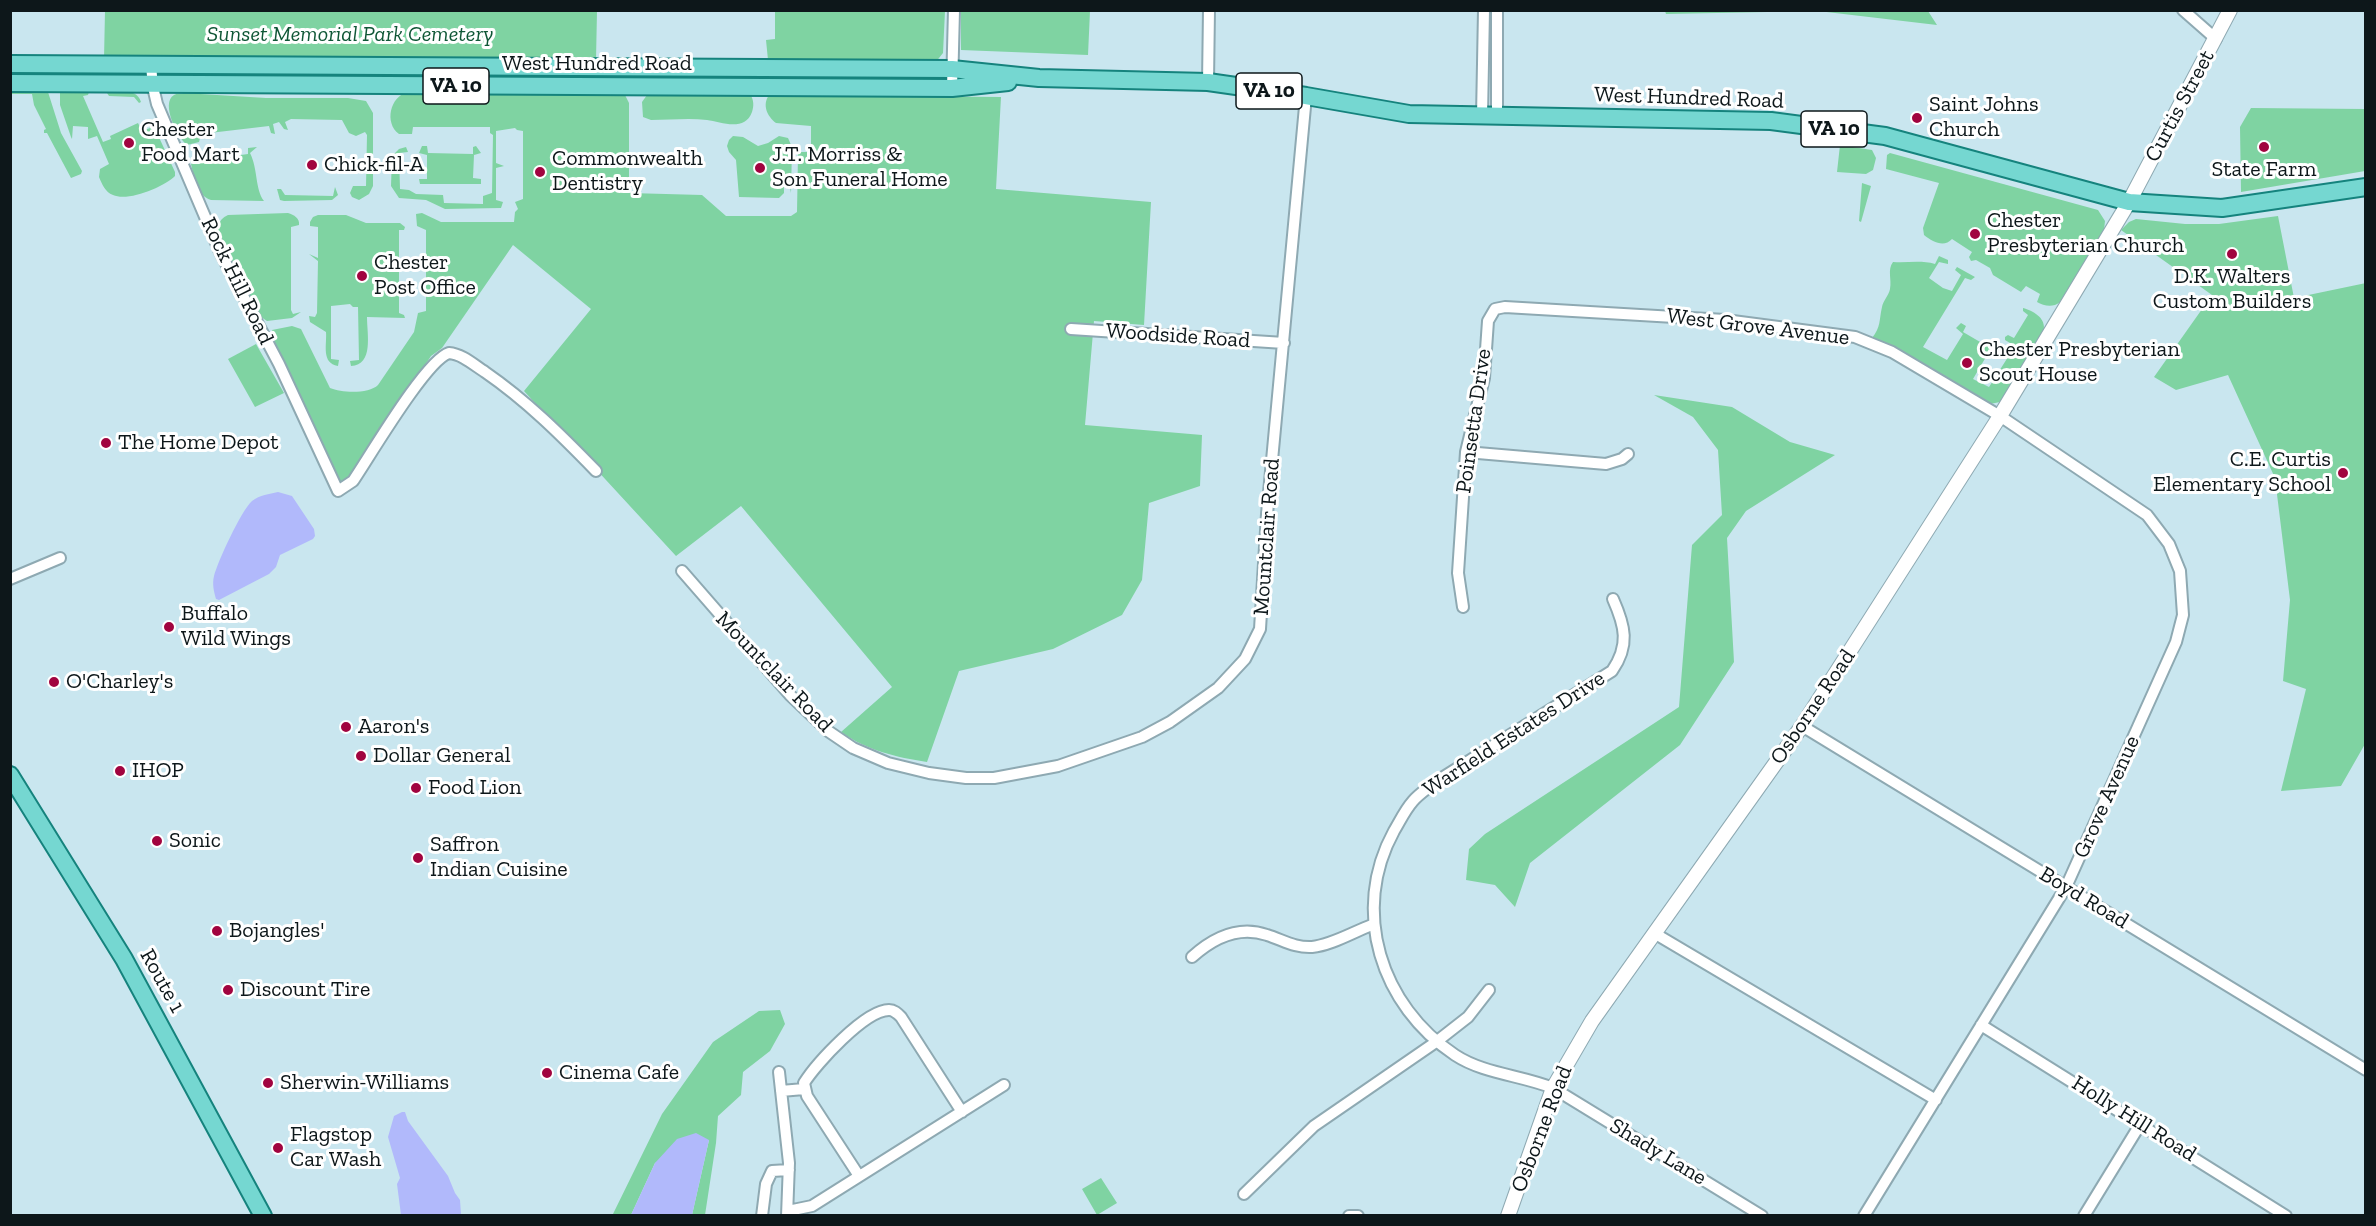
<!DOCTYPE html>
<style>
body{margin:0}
#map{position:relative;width:2376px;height:1226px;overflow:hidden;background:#c9e6ef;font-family:"Zilla Slab",serif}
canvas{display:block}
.frame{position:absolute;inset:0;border:12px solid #0d171a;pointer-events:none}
</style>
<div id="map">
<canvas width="2376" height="1226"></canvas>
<div class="frame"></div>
</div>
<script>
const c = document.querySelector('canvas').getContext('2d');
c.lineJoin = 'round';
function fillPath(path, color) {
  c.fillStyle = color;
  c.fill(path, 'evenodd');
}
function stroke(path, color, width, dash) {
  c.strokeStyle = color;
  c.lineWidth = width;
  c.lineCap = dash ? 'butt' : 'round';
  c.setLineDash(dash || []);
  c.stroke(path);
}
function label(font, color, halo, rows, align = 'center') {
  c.font = font + ' "Zilla Slab",serif';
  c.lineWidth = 6;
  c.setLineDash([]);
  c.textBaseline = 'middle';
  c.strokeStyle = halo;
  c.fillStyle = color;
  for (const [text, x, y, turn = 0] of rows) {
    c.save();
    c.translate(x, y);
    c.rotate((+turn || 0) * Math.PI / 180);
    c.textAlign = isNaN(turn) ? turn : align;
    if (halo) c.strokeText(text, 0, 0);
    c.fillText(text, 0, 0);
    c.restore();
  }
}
const green = new Path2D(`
 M 105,11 L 597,11 L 596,60 L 104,59 Z
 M 775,11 L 945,11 L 943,53 L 935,63 L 768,60 L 766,40 L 775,39 Z
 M 961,11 L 1090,11 L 1088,55 L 961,50 Z
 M 1665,11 L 1928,11 L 1937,25 L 1818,11 L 1666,14 Z
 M 483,73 L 675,75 L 675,78 L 466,81 L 466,77 Z
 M 11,91 L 48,92 L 61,133 L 82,171 L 81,174 L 71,178 L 47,133 L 44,133 L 44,130 L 46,129 L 34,105 L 32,94 L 11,94 Z
 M 60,92 L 89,92 L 88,95 L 83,96 L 103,142 L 111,139 L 110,136 L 138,123 L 142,131 L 150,128 L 148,121 L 151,120 L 175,172 L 175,176 C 164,187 128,202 113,195 C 105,192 102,184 99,177 L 100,169 L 109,164 L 97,136 L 88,139 L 88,127 L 73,126 L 72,139 L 71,137 L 60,105 Z
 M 110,92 C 121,92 137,88 141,102 L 139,103 L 134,97 L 109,96 L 107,93 Z
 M 408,92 L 625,95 L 629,103 L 629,193 L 702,195 L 726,216 L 791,216 L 797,212 L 798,154 L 801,152 L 811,152 L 811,126 L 776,123 C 767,116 762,105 769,95 L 1001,97 L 996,189 L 1151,202 L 1144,325 L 1094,321 L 1085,425 L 1202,435 L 1200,486 L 1149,503 L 1142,580 L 1122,615 L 1053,649 L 959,671 L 927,762 C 896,757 868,751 841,732 L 892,687 L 741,506 L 676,556 L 524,391 L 591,309 L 513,245 L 442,348 L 431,356 L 352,476 L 347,481 L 337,481 L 272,341 L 272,330 L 292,326 L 301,329 L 330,388 C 342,393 369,394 378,385 L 414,332 L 418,313 L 426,311 L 426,230 L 417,226 L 416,214 L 422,213 L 441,222 L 514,222 L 515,212 L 518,209 L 515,202 L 523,199 L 523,131 L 517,130 L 515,128 L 496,131 L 496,163 L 504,166 L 496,168 L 496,200 L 503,202 L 501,208 L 445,209 L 426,200 L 399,198 L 391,186 L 392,156 L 399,149 L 406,147 L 408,152 L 399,153 L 400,189 L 409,190 L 416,194 L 443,195 L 444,203 L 483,204 L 483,196 L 492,193 L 493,135 L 490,133 L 490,127 L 413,127 L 412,134 L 399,134 C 384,123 390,96 408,92 Z
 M 184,93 L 266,98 L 348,98 L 366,101 L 373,113 L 373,186 L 369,194 L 359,200 L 352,197 L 350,193 L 353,186 L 366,186 L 367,135 L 365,132 L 356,136 L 349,133 L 342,120 L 291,119 L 285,122 L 288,130 L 284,129 L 279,122 L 273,124 L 275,134 L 271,133 L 269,126 L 201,134 L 199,142 L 187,145 C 178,138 160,103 174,95 C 177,93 181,94 184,93 Z
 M 651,94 L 750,94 C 754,100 754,106 752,112 C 745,132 721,122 707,120 C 689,118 669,120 651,120 L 643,117 L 642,102 L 647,95 Z
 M 2251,108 L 2365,109 L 2365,171 L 2241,192 L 2240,127 Z
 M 733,136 L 743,137 L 758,146 L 768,143 L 779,136 L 788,138 L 792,147 L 791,193 L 789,182 L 784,181 L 784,193 L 779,198 L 739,197 L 736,160 L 729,152 L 727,146 L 729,140 Z
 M 1840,145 L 1872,150 L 1876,158 L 1873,170 L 1866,174 L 1837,172 Z
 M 422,146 L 427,146 L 428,153 L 473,154 L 473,147 L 476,146 L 481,153 L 474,155 L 473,178 L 481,179 L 481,184 L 420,184 L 419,179 L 427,179 L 427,155 L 419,153 Z
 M 257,147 L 250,153 C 258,169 255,189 264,201 L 211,200 C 196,195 194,177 191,164 L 198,157 L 210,153 L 212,159 L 248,154 L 248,148 Z
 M 1890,153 L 2098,210 L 2105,221 L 2104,230 L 2060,302 C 2053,308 2044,306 2037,302 L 2040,294 L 2026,286 L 2021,292 L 1993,275 L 1990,268 L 1976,260 L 1971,261 L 1969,257 L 1972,252 L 1952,239 C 1944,248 1933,242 1924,235 L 1923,228 L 1939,183 L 1886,169 L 1887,155 Z
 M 1862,183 L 1871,186 L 1861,222 L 1859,221 Z
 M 335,187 L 338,195 L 332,200 L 284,201 L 280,200 L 277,189 L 281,189 L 285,195 L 333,196 Z
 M 288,213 C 294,215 300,218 299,225 L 291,227 L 291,310 L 293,314 L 301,312 L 292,318 L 267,321 L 261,317 L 220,240 C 216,230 217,220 228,215 Z
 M 318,215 L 346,215 L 366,223 L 400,223 L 405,227 L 404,230 L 399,230 L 399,313 L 404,315 L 405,318 L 367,317 C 367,334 374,365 351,366 L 350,361 L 359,360 L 358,307 L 353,307 L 350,304 L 331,306 L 331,359 L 339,360 L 338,366 C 321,363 327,345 326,332 L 310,322 L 309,316 L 315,317 L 317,313 L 318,261 L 309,254 L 318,258 L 318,227 L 310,226 L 310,222 L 313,217 Z
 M 2278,216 L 2294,298 L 2366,283 L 2365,744 L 2341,786 L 2281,791 L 2306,689 L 2283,681 L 2290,600 L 2275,478 L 2228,375 L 2176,390 L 2154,377 L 2212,295 L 2121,230 L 2129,222 L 2136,219 L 2185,224 L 2219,224 Z
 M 1939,256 L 1948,260 L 1948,264 L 1939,262 L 1929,278 L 1943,288 L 1952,291 L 1961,275 L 1955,270 L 1957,267 L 1975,277 L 1971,280 L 1965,278 L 1923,347 L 1947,360 L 1963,334 L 1956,328 L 1961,323 L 1966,326 L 1963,332 L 1987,346 L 1992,342 L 1993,345 L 1973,379 L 1989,387 L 2015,346 L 2005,340 L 2005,337 L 2008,335 L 2014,338 L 2028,315 L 2023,311 L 2023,308 C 2033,311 2045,317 2044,329 L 2005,401 L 1990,404 L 1891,346 L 1872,338 C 1881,327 1879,320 1882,307 C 1883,301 1889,295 1890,289 C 1892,279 1887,270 1893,262 C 1908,263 1921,260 1935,264 Z
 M 256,344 L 284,393 L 255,407 L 228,359 Z
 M 1654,395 L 1732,407 L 1790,442 L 1835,455 L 1746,511 L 1727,538 L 1734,662 L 1680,745 L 1530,863 L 1515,907 L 1495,885 L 1466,880 L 1469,849 L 1485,834 L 1679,707 L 1692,545 L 1722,515 L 1718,450 L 1693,417 Z
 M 780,1010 L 785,1024 L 770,1051 L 743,1072 L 741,1095 L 718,1116 L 716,1143 L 705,1215 L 692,1215 L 709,1140 L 655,1163 L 631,1215 L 612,1216 L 662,1114 L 713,1042 L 759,1011 Z
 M 1101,1178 L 1117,1203 L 1097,1215 L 1082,1189 Z`);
const water = new Path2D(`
 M 278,492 L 292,496 L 314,529 L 315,536 L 313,539 L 280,555 L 276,567 L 269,574 L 219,600 L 216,599 C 214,592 212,584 214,576 C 218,561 241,511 252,501 C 260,495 269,494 278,492 Z
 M 402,1112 L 405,1112 L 408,1121 L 448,1176 L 455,1193 L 460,1200 L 461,1215 L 401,1215 L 397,1184 L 400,1178 L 388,1137 L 394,1116 Z
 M 696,1133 L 709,1140 L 692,1215 L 631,1215 L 655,1163 L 677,1139 Z`);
const street = new Path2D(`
 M 2183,10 L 2216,39
 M 151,65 L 153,87 L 157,104 L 220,252 L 279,364 L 338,491 L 353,481 C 370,456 426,360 449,353 C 462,354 474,365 485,372 C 527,401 561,435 596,471
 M 1208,82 L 1209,10
 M 952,88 L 954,10
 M 1482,116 L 1484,10
 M 1497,116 L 1497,10
 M 1071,329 L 1284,343
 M 1466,452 L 1606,464 L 1622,459 L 1628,454
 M 682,571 L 790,695 L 828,731 L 853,748 L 888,763 L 929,773 L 966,778 L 994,778 L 1058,766 L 1142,737 L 1170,722 L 1218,688 L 1245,659 L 1260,629 L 1267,514 L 1306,96
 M 10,579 L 60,558
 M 1613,599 C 1625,626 1630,645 1612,671 L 1434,783 C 1427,789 1419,794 1413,801 C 1405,810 1400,821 1394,831 C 1350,911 1381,1006 1455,1055 C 1484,1074 1521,1075 1553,1088 L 1762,1216
 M 1463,607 L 1458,573 L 1466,452 L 1484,378 L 1488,321 L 1495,309 L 1505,307 L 1725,320 L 1855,337 L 1892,352 L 2000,416 L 2147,515 L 2169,544 L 2180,571 L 2183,615 L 2176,642 L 2066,887 L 1864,1216
 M 1802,726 L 2366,1070
 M 1654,933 L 1936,1100
 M 1192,957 C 1213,938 1238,925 1267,935 C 1283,940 1295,948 1312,947 C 1332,945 1353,932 1372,925
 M 1981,1025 L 2286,1216
 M 779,1072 L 789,1163 L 787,1216
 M 781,1091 L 804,1089
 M 859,1176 L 807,1096 L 804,1083 C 816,1064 865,1010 889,1010 C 894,1010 897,1013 901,1017 L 962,1112
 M 1244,1194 L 1314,1126 L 1436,1042 L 1468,1017 L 1489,990
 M 788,1211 L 812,1206 L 1004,1085
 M 762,1216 L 766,1184 L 772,1171 L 789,1170
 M 1349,1216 L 1358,1216
 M 2084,1216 L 2141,1123`);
const secondary = new Path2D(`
 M 1508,1216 L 1553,1088 L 1592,1021 L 1802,726 L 2000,416 L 2129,202 L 2230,10`);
const primary = new Path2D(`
 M 10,64 L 952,69 L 1039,78 L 1208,82 L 1306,96 L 1409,114 L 1771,121 L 1885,136 L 2129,202 L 2222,208 L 2366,187
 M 10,83 L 952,88 L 1008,82
 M 10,775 L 124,959 L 263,1216`);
const markers = [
 [1917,118,6,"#a1043f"],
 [129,143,6,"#a1043f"],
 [2264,147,6,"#a1043f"],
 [312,165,6,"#a1043f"],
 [760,168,6,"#a1043f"],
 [540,172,6,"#a1043f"],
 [1975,234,6,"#a1043f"],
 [2232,254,6,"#a1043f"],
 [362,276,6,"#a1043f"],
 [1967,363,6,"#a1043f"],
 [106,443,6,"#a1043f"],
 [2343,473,6,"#a1043f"],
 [169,627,6,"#a1043f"],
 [54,682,6,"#a1043f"],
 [346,727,6,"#a1043f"],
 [361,756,6,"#a1043f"],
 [120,771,6,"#a1043f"],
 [416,788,6,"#a1043f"],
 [157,841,6,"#a1043f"],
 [418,858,6,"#a1043f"],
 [217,931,6,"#a1043f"],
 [228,990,6,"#a1043f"],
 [547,1073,6,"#a1043f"],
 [268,1083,6,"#a1043f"],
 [278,1148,6,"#a1043f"]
];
const shields = [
 [456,86,66],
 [1269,91,66],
 [1834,129,66]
];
const shieldNames = [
 ["VA 10",456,86],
 ["VA 10",1269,91],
 ["VA 10",1834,129]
];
const parkNames = [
 ["Sunset Memorial Park Cemetery",350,35]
];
const streetNames = [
 ["West Hundred Road",597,64],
 ["West Hundred Road",1689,98,2],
 ["Curtis Street",2180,106,-62],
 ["Rock Hill Road",237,281,64],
 ["West Grove Avenue",1758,327,7],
 ["Woodside Road",1178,336,4],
 ["Poinsetta Drive",1474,421,-82],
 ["Mountclair Road",1267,537,-86],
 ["Mountclair Road",774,672,46],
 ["Osborne Road",1813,707,-56],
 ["Warfield Estates Drive",1514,734,-33],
 ["Grove Avenue",2107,797,-66],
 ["Boyd Road",2084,898,31],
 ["Route 1",162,981,61],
 ["Holly Hill Road",2134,1119,32],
 ["Osborne Road",1542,1129,-69],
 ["Shady Lane",1658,1152,31]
];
const poiNames = [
 ["Saint Johns",1929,105],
 ["Church",1929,130],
 ["Chester",141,130],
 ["Food Mart",141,155],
 ["J.T. Morriss &",772,155],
 ["Son Funeral Home",772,180],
 ["Commonwealth",552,159],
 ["Dentistry",552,184],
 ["Chick-fil-A",324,165],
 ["State Farm",2264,170,"center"],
 ["Chester",1987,221],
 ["Presbyterian Church",1987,246],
 ["Chester",374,263],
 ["Post Office",374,288],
 ["D.K. Walters",2232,277,"center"],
 ["Custom Builders",2232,302,"center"],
 ["Chester Presbyterian",1979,350],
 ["Scout House",1979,375],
 ["The Home Depot",118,443],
 ["C.E. Curtis",2331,460,"right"],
 ["Elementary School",2331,485,"right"],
 ["Buffalo",181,614],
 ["Wild Wings",181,639],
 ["O'Charley's",66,682],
 ["Aaron's",358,727],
 ["Dollar General",373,756],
 ["IHOP",132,771],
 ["Food Lion",428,788],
 ["Sonic",169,841],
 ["Saffron",430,845],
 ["Indian Cuisine",430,870],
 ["Bojangles'",229,931],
 ["Discount Tire",240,990],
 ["Cinema Cafe",559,1073],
 ["Sherwin-Williams",280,1083],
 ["Flagstop",290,1135],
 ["Car Wash",290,1160]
];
fillPath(green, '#7fd3a2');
fillPath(water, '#b1b9fb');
stroke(street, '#8ea9b2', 14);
stroke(secondary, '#8ea9b2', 16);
stroke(primary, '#15837d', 20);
stroke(street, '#fff', 10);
stroke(secondary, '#fff', 14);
stroke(primary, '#75d7d1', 16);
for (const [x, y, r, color] of markers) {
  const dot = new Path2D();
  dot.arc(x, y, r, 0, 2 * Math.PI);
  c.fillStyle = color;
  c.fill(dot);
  stroke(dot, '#fff', 2);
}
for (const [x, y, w] of shields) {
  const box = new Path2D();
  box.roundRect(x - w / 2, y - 18, w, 36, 4.5);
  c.fillStyle = '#fff';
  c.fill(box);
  stroke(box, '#0d171a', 1.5);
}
label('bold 21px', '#0d171a', null, shieldNames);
label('italic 22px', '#0f5736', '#fff', parkNames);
label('22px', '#0d171a', '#fff', streetNames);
label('22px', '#0d171a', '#fff', poiNames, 'left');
</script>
